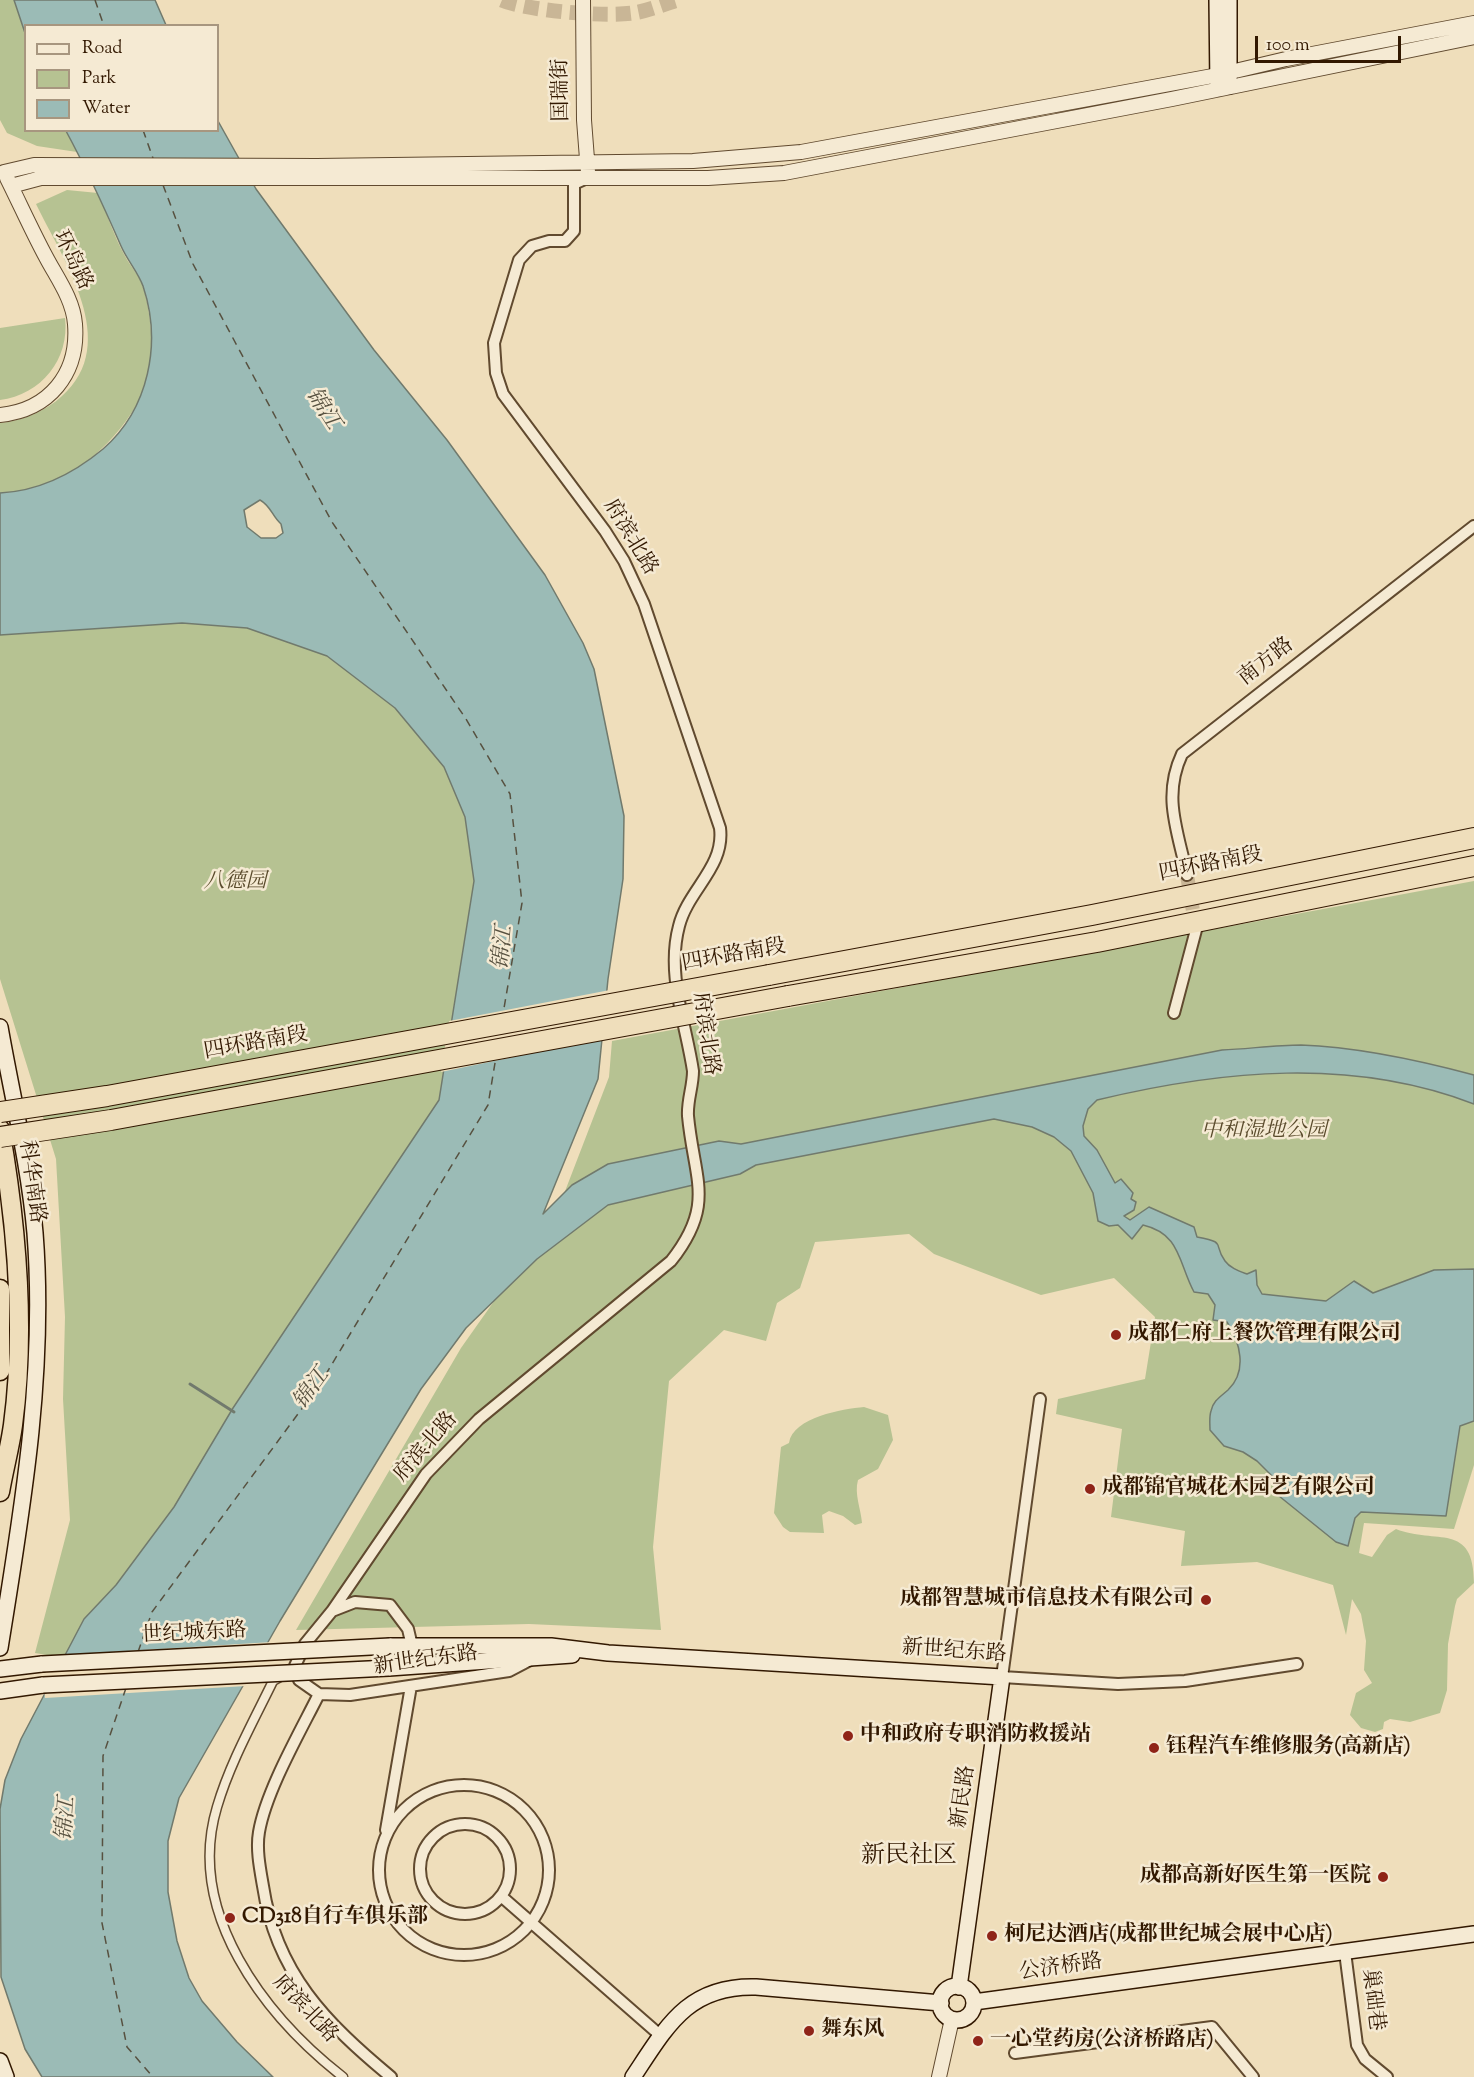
<!DOCTYPE html>
<meta charset="utf-8">
<style>
body{margin:0}
#map{position:relative;width:1474px;height:2077px;overflow:hidden;background:#efdebb;font-family:"Sorts Mill Goudy",serif}
canvas{display:block}
.legend{position:absolute;left:24px;top:24px;width:195px;height:108px;box-sizing:border-box;background:#f5ead3;border:2px solid #a7967f;margin:0;padding:8px 10px;list-style:none;font-size:18px;color:#321800}
.legend li{display:flex;align-items:center;gap:12px;height:30px}
.legend b{width:30px;border:2px solid #a7967f}
.scale{position:absolute;left:1255px;top:36px;width:146px;height:27px;box-sizing:border-box;border:3px solid #321800;border-top:0;padding-left:8px;font-size:18px;line-height:21px;white-space:nowrap;color:#321800;-webkit-text-stroke:4px #f5ead3;paint-order:stroke}
</style>
<div id="map">
<canvas width="1474" height="2077"></canvas>
<ul class="legend">
<li><b style="height:8px;background:#f5ead3"></b>Road</li>
<li><b style="height:16px;background:#b6c292"></b>Park</li>
<li><b style="height:16px;background:#9bbbb6"></b>Water</li>
</ul>
<div class="scale">100 m</div>
</div>
<script>
const c = document.querySelector('canvas').getContext('2d');
c.lineJoin = 'round';
function fillPath(path, color) {
  c.fillStyle = color;
  c.fill(path, 'evenodd');
}
function stroke(path, color, width, dash) {
  c.strokeStyle = color;
  c.lineWidth = width;
  c.lineCap = dash ? 'butt' : 'round';
  c.setLineDash(dash || []);
  c.stroke(path);
}
function label(font, color, halo, rows, align = 'center') {
  c.font = font + ' "Sorts Mill Goudy","Noto Serif SC",serif';
  c.lineWidth = 5;
  c.setLineDash([]);
  c.textBaseline = 'middle';
  c.strokeStyle = halo;
  c.fillStyle = color;
  for (const [text, x, y, turn = 0] of rows) {
    c.save();
    c.translate(x, y);
    c.rotate((+turn || 0) * Math.PI / 180);
    c.textAlign = isNaN(turn) ? turn : align;
    if (halo) c.strokeText(text, 0, 0);
    c.fillText(text, 0, 0);
    c.restore();
  }
}
const green = new Path2D(`
 M 0,0 L 14,0 L 25,33 L 26,130 L 66,131 L 77,152 L 37,146 L 7,133 L 0,120 Z
 M 67,190 L 98,193 C 107,214 114,236 125,256 C 130,266 140,276 143,287 C 152,317 155,355 146,386 C 142,398 133,411 126,421 C 95,463 53,490 0,493 L 0,423 C 22,421 46,411 62,396 C 122,343 63,260 36,204 Z
 M 65,318 C 70,359 41,395 0,400 L 0,328 Z
 M 182,623 L 247,628 L 327,656 L 395,708 L 444,767 L 465,817 L 474,881 L 439,1100 L 233,1408 L 174,1507 L 116,1585 L 84,1619 L 64,1658 L 35,1653 L 70,1520 L 63,1399 L 65,1317 L 56,1159 L 0,979 L 0,635 Z
 M 1474,881 L 1474,1465 L 1454,1529 L 1364,1523 L 1359,1553 L 1372,1557 L 1387,1535 L 1396,1529 C 1436,1545 1474,1521 1474,1583 L 1457,1599 L 1455,1606 L 1448,1644 L 1447,1690 L 1440,1713 L 1410,1722 L 1390,1719 L 1384,1722 L 1383,1729 L 1375,1732 L 1361,1728 L 1350,1715 L 1356,1693 L 1372,1683 L 1364,1670 L 1366,1641 L 1361,1614 L 1352,1599 L 1346,1635 L 1333,1585 L 1257,1562 L 1181,1566 L 1185,1531 L 1111,1517 L 1122,1429 L 1056,1414 L 1058,1399 L 1145,1379 L 1155,1317 L 1114,1278 L 1041,1295 L 934,1254 L 909,1234 L 815,1242 L 800,1288 L 777,1303 L 766,1341 L 724,1330 L 669,1381 L 653,1547 L 661,1630 L 529,1624 L 296,1630 L 461,1348 L 557,1212 L 609,1077 L 612,1041 Z
 M 864,1407 L 888,1415 L 893,1440 L 878,1469 L 858,1480 C 854,1494 861,1509 862,1523 L 855,1525 L 843,1516 L 829,1511 L 822,1515 L 824,1533 L 790,1532 L 783,1527 L 774,1513 L 781,1447 L 789,1443 C 793,1417 843,1409 864,1407 Z`);
const water = new Path2D(`
 M 14,0 L 155,0 L 166,25 L 26,26 L 25,33 Z
 M 218,121 L 256,189 L 374,350 L 447,440 L 545,575 L 583,643 L 594,669 L 624,816 L 623,879 L 608,979 L 598,1079 L 543,1214 L 572,1185 L 608,1164 L 719,1141 L 741,1144 L 1222,1050 C 1248,1049 1275,1045 1301,1045 C 1359,1047 1418,1060 1474,1075 L 1474,1104 C 1352,1057 1222,1070 1097,1100 L 1088,1109 L 1083,1126 L 1084,1136 L 1097,1150 L 1115,1183 L 1121,1179 L 1133,1193 L 1131,1199 L 1136,1202 L 1134,1210 L 1124,1216 L 1130,1220 L 1149,1207 L 1194,1227 L 1197,1237 C 1228,1243 1212,1243 1225,1261 C 1230,1268 1239,1271 1247,1274 L 1256,1270 L 1257,1285 L 1262,1294 L 1326,1301 L 1354,1281 L 1373,1293 L 1434,1270 L 1474,1269 L 1474,1421 L 1460,1426 L 1446,1516 L 1361,1512 L 1355,1518 L 1348,1546 L 1336,1542 L 1279,1496 L 1275,1479 L 1257,1461 L 1243,1452 L 1224,1446 L 1210,1430 C 1210,1424 1209,1417 1211,1411 C 1213,1401 1220,1397 1228,1390 C 1248,1371 1240,1342 1227,1322 L 1213,1320 L 1215,1305 L 1208,1294 L 1194,1292 C 1178,1262 1181,1234 1143,1225 L 1132,1239 L 1118,1225 L 1109,1226 L 1098,1221 L 1093,1193 L 1071,1151 L 1054,1137 L 1032,1127 L 994,1119 L 756,1165 L 740,1174 L 608,1205 L 537,1259 L 466,1328 L 421,1389 L 280,1621 L 179,1798 L 168,1841 L 168,1892 L 177,1941 L 189,1978 L 202,2001 L 237,2042 L 273,2077 L 42,2077 L 25,2049 L 1,1977 L 0,1809 L 5,1780 L 21,1739 L 84,1619 L 116,1585 L 174,1507 L 233,1408 L 439,1100 L 474,881 L 465,817 L 444,767 L 395,708 L 327,656 L 247,628 L 182,623 L 0,635 L 0,493 C 39,491 73,474 103,449 C 149,409 162,343 143,286 C 138,272 127,260 121,246 C 104,207 86,168 66,131 L 218,130 ZM 260,500 C 271,506 272,516 281,524 L 283,533 L 276,538 L 261,538 L 247,527 L 244,510 Z`);
const pier = new Path2D(`
 M 610,990 L 605,1038 L 441,1072 L 449,1021 Z
 M 272,1642 L 246,1686 L 45,1698 L 44,1688 L 63,1655 Z`);
const stream = new Path2D(`
 M 190,1384 L 234,1412`);
const ferry = new Path2D(`
 M 95,0 L 104,26
 M 143,130 L 154,161
 M 163,185 L 193,264 L 332,522 L 466,719 L 510,794 L 522,903 L 503,1014
 M 138,1652 L 152,1612 L 320,1384 L 488,1105 L 496,1057
 M 126,1688 L 103,1756 L 102,1923 L 127,2047 L 153,2077`);
const tertiaryTunnel = new Path2D(`
 M 1187,875 L 1196,929`);
const secondaryTunnel = new Path2D(`
 M 502,0 C 528,11 605,17 633,13 C 648,11 664,4 678,0`);
const pedestrian = new Path2D(`
 M 282,1676 L 273,1681 C 253,1722 230,1763 217,1807 C 185,1913 265,2016 343,2077`);
const minor = new Path2D(`
 M 1187,875 C 1178,831 1162,797 1182,754 L 1474,526
 M 1174,1013 L 1196,930
 M 1040,1399 L 1002,1677 L 1118,1684 L 1185,1681 L 1297,1664
 M 332,1611 L 426,1474 L 479,1419 L 671,1261 C 716,1204 694,1180 688,1116 C 687,1100 693,1087 693,1071 C 686,1024 666,974 679,926 C 688,890 725,867 720,828 L 644,604 L 624,561 L 605,531 L 503,394 L 496,373 L 494,343 L 519,260 L 532,246 L 549,241 L 565,241 L 574,231 L 574,184 L 585,179
 M 319,1694 C 300,1732 266,1791 259,1832 C 256,1849 260,1869 263,1886 C 276,1973 326,2023 391,2077
 M 319,1694 L 350,1695 L 509,1671 L 530,1660
 M 319,1694 L 299,1680 L 295,1666 L 305,1644 L 332,1611 L 355,1602 L 390,1605 L 408,1629 L 412,1646
 M379 1870a85 85 0 1 1 170 0a85 85 0 1 1-170 0Z
 M420 1869a45 45 0 1 1 90 0a45 45 0 1 1-90 0Z
 M 386,1830 L 411,1686
 M 501,1896 L 661,2036
 M 1345,1952 L 1357,2045 L 1365,2059 L 1387,2077
 M 1015,2053 L 1212,2027 L 1253,2077`);
const tertiary = new Path2D(`
 M 583,0 L 584,120 L 588,172
 M 4,172 L 34,165 L 317,166 L 693,161 L 801,152 L 1218,75 L 1286,59 L 1474,23
 M 11,186 L 41,178 L 708,178 L 784,173 L 1172,99 L 1474,37
 M 0,415 C 49,410 79,374 75,324 C 73,299 57,278 46,257 C 32,231 20,204 7,178
 M 939,2077 L 952,2019`);
const secondary = new Path2D(`
 M 1217,0 L 1218,88
 M 1229,0 L 1229,86
 M 0,1027 C 12,1096 29,1164 35,1233 C 46,1373 22,1511 0,1648
 M 390,1646 L 551,1646 L 608,1653 L 1002,1677 L 959,1987
 M 389,1668 L 572,1655
 M 0,1669 L 42,1664
 M 0,1691 L 43,1685
 M940 2003a17 17 0 1 1 34 0a17 17 0 1 1-34 0Z
 M 974,2002 L 1474,1934
 M 0,2061 L 6,2077
 M 633,2077 C 667,2026 688,1985 756,1987 L 941,2003`);
const trunk = new Path2D(`
 M 0,1129 C 17,1226 26,1327 13,1425 C 10,1447 4,1469 0,1492
 M 0,1289 L 0,1371`);
const motorway = new Path2D(`
 M 769,975 L 1092,915 L 1474,838
 M 788,996 L 1097,942 L 1474,866`);
const secondaryBridge = new Path2D(`
 M 42,1664 L 390,1646
 M 43,1685 L 389,1668`);
const motorwayBridge = new Path2D(`
 M 0,1112 L 107,1096 L 769,975
 M 0,1137 L 111,1120 L 788,996`);
const markers = [
 [1116,1335,6,"#8f2418"],
 [1090,1489,6,"#8f2418"],
 [1206,1600,6,"#8f2418"],
 [848,1736,6,"#8f2418"],
 [1154,1748,6,"#8f2418"],
 [1383,1877,6,"#8f2418"],
 [230,1918,6,"#8f2418"],
 [992,1936,6,"#8f2418"],
 [809,2031,6,"#8f2418"],
 [978,2041,6,"#8f2418"]
];
const streetNames = [
 ["国瑞街",563,90,-91],
 ["环岛路",71,261,64],
 ["府滨北路",629,538,59],
 ["南方路",1267,663,-38],
 ["四环路南段",1211,866,-11],
 ["四环路南段",734,957,-10],
 ["府滨北路",704,1034,82],
 ["四环路南段",256,1045,-10],
 ["科华南路",30,1182,82],
 ["府滨北路",427,1448,-49],
 ["世纪城东路",194,1635,-3],
 ["新世纪东路",954,1653,4],
 ["新世纪东路",426,1662,-8],
 ["新民路",965,1797,-82],
 ["公济桥路",1061,1969,-8],
 ["巢础巷",1371,2000,83],
 ["府滨北路",304,2010,47]
];
const parkNames = [
 ["八德园",235,883],
 ["中和湿地公园",1264,1132]
];
const poiNames = [
 ["成都仁府上餐饮管理有限公司",1128,1335],
 ["成都锦官城花木园艺有限公司",1102,1489],
 ["成都智慧城市信息技术有限公司",1194,1600,"right"],
 ["中和政府专职消防救援站",860,1736],
 ["钰程汽车维修服务(高新店)",1166,1748],
 ["成都高新好医生第一医院",1371,1877,"right"],
 ["CD318自行车俱乐部",242,1918],
 ["柯尼达酒店(成都世纪城会展中心店)",1004,1936],
 ["舞东风",821,2031],
 ["一心堂药房(公济桥路店)",990,2041]
];
const waterNames = [
 ["锦江",321,410,57],
 ["锦江",505,948,-85],
 ["锦江",313,1390,-54],
 ["锦江",68,1819,-86]
];
const quarterNames = [
 ["新民社区",909,1858]
];
fillPath(green, '#b6c292');
fillPath(water, '#9bbbb6');
stroke(water, '#717a6d', 1.5);
fillPath(pier, '#efdebb');
stroke(stream, '#717a6d', 3);
stroke(ferry, '#575140', 1.5, [8, 6]);
stroke(tertiaryTunnel, '#c9b696', 14, [14, 7]);
stroke(secondaryTunnel, '#c9b696', 15, [15, 8]);
stroke(pedestrian, '#614a2f', 11);
stroke(minor, '#614a2f', 14);
stroke(tertiary, '#614a2f', 16);
stroke(secondary, '#321800', 18);
stroke(trunk, '#321800', 21);
stroke(motorway, '#321800', 22);
stroke(pedestrian, '#f5ead3', 8);
stroke(minor, '#f5ead3', 10);
stroke(tertiary, '#f5ead3', 14);
stroke(secondary, '#f5ead3', 15);
stroke(trunk, '#efdebb', 18);
stroke(motorway, '#efdebb', 20);
stroke(secondaryBridge, '#321800', 18, []);
stroke(motorwayBridge, '#321800', 22, []);
stroke(secondaryBridge, '#f5ead3', 15);
stroke(motorwayBridge, '#efdebb', 20);
for (const [x, y, r, color] of markers) {
  const dot = new Path2D();
  dot.arc(x, y, r, 0, 2 * Math.PI);
  c.fillStyle = color;
  c.fill(dot);
  stroke(dot, '#f5ead3', 2);
}
label('21px', '#321800', '#f5ead3', streetNames);
label('italic 21px', '#5a4b2c', '#f5ead3', parkNames);
label('bold 21px', '#321800', '#f5ead3', poiNames, 'left');
label('italic 22px', '#575140', '#f5ead3', waterNames);
label('24px', '#321800', '#f5ead3', quarterNames);
</script>
